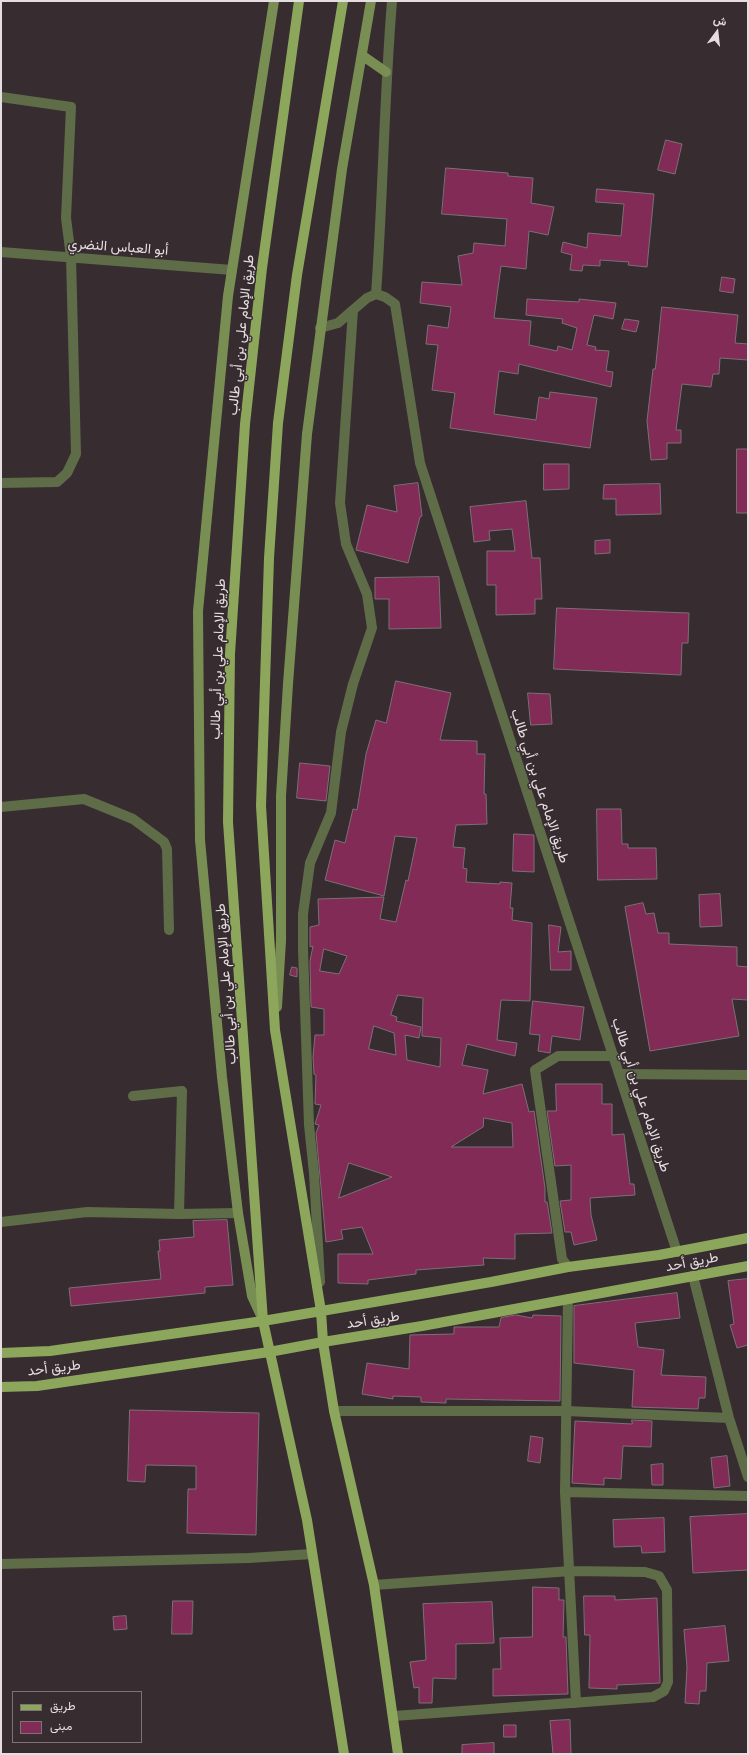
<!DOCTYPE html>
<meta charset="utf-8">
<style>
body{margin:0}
#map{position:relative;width:749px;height:1755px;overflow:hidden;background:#372c30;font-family:Mulish,Vazirmatn,sans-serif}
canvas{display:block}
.frame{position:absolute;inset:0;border:2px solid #e5dee0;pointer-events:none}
.legend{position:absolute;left:12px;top:1691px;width:130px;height:52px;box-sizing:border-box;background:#372c30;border:1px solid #7d7376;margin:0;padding:5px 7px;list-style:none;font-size:12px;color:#e5dee0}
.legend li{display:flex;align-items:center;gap:8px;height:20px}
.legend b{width:20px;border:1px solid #7d7376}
.north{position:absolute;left:697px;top:12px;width:40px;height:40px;-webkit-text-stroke:3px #372c30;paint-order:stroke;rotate:15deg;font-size:11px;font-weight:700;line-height:16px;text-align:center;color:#e5dee0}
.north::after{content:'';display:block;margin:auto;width:14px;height:18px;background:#e5dee0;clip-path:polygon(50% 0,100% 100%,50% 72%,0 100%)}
</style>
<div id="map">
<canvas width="749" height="1755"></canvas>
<div class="frame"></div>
<ul class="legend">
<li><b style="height:5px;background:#8ca75b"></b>طريق</li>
<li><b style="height:11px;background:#812b56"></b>مبنى</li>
</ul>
<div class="north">ش</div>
</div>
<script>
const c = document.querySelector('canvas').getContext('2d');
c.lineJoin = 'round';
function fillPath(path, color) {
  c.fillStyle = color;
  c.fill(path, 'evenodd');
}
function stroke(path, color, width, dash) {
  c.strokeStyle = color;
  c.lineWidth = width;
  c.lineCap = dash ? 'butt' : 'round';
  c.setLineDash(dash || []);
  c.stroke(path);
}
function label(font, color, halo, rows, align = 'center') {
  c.font = font + ' Mulish,Vazirmatn,sans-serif';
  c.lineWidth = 3;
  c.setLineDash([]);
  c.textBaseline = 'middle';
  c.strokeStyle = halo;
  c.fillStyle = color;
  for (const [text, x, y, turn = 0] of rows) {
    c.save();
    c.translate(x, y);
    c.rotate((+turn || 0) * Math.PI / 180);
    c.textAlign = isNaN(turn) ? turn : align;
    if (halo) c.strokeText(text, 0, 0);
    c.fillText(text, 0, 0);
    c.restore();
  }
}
const building = new Path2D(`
 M 666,140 L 682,144 L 675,174 L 658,170 Z
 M 446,168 L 508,173 L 508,176 L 533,178 L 531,203 L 554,207 L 548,235 L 529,231 L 526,269 L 501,266 L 494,318 L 531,321 L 529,345 L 557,351 L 558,346 L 572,350 L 577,328 L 562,323 L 563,319 L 526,315 L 527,299 L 579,302 L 579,299 L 616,303 L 613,319 L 594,315 L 587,345 L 596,347 L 595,350 L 609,351 L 606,371 L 613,372 L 611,387 L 519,364 L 518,374 L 499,371 L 494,414 L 536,420 L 539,397 L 549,399 L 550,392 L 597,398 L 590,448 L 450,428 L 455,393 L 432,390 L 438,345 L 426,344 L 428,325 L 448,328 L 451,307 L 420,303 L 422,282 L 462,285 L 458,256 L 473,253 L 474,243 L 505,246 L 507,219 L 442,214 Z
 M 597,189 L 654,194 L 647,267 L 628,265 L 629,262 L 600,260 L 600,266 L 583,265 L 582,271 L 570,270 L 572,255 L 561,252 L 563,242 L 587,248 L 588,233 L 621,236 L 624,204 L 596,202 Z
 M 722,277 L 735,279 L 733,293 L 720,291 Z
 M 662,307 L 738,315 L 735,343 L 748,344 L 748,360 L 720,358 L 719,374 L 713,374 L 711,387 L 682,384 L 676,430 L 681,430 L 681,443 L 667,443 L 667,459 L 651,460 L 647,421 L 653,369 L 655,369 Z
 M 625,319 L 639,321 L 636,332 L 622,329 Z
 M 737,449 L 748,449 L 748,513 L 737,513 Z
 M 544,464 L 569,464 L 569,489 L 544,490 Z
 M 418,483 L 422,516 L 420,517 L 408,563 L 356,550 L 367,505 L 397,512 L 394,486 Z
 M 660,484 L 661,514 L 616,515 L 616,499 L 603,499 L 604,485 Z
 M 526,501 L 532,558 L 540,558 L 542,599 L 535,599 L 535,614 L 496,615 L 496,585 L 487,585 L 487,551 L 515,551 L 512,529 L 489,531 L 490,540 L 474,542 L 470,507 Z
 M 610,540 L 610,553 L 595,554 L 595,541 Z
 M 439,577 L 441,628 L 389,629 L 389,599 L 375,599 L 375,578 Z
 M 557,608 L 689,613 L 688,643 L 682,643 L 681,675 L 554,669 Z
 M 396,681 L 451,693 L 440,740 L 477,741 L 477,754 L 485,754 L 484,794 L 486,794 L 487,824 L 456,825 L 453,847 L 465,848 L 463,868 L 467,869 L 466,882 L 500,884 L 500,882 L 512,883 L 510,908 L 513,908 L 512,920 L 532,923 L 530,1001 L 501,1000 L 497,1040 L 517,1043 L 515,1056 L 467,1044 L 462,1065 L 488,1070 L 483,1094 L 522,1084 L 529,1112 L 534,1111 L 545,1188 L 545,1202 L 547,1202 L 552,1233 L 515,1234 L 515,1259 L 483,1258 L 484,1265 L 416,1270 L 416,1274 L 368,1280 L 368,1284 L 338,1283 L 338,1254 L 373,1254 L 362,1227 L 341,1230 L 343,1239 L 326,1242 L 316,1133 L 319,1125 L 315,1124 L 321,1105 L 315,1104 L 316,1075 L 314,1074 L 313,1057 L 315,1035 L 324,1035 L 324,1009 L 311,1007 L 310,961 L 313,946 L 310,947 L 310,927 L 319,925 L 318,899 L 384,897 L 380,919 L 396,922 L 406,880 L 408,881 L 417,838 L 395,836 L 384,896 L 325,880 L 335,840 L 345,843 L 353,809 L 357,810 L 366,754 L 376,720 L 386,723 ZM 324,949 L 347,956 L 339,974 L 320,971 ZM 398,995 L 423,998 L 422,1036 L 441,1038 L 440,1067 L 407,1060 L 405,1035 L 419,1038 L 421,1027 L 396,1021 L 397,1017 L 391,1015 ZM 374,1026 L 394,1033 L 396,1055 L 369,1049 ZM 484,1118 L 512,1123 L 513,1147 L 451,1147 L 483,1127 ZM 349,1163 L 392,1177 L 339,1198 Z
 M 528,693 L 550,694 L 552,724 L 531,725 Z
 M 300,763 L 330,766 L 326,801 L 297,798 Z
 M 597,809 L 621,809 L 622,844 L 628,844 L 628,848 L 656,848 L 657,879 L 598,880 Z
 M 514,834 L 534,835 L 534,872 L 513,871 Z
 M 720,894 L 722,926 L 700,927 L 699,895 Z
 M 643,903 L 646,914 L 654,913 L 658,933 L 669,933 L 669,944 L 737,947 L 737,966 L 748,967 L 748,1000 L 732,999 L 739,1036 L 650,1051 L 625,907 Z
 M 549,925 L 561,927 L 558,952 L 571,951 L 571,970 L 551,970 Z
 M 292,967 L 297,968 L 297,977 L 290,975 Z
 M 533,1001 L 584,1007 L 580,1040 L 552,1036 L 550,1053 L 538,1051 L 540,1035 L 530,1034 Z
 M 556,1084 L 602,1084 L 602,1104 L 612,1104 L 612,1135 L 624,1134 L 630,1184 L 634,1184 L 635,1195 L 590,1198 L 591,1215 L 597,1240 L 574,1245 L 571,1232 L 565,1232 L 560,1201 L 571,1200 L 571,1165 L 555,1166 L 547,1111 L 556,1111 Z
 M 227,1220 L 233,1285 L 205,1287 L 205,1293 L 71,1306 L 69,1288 L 161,1279 L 158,1251 L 160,1251 L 159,1240 L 194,1237 L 193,1221 Z
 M 748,1279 L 748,1345 L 737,1348 L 730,1325 L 734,1324 L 728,1281 Z
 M 677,1293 L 680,1318 L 635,1323 L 638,1347 L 664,1350 L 661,1375 L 706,1377 L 705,1398 L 699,1398 L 698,1409 L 632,1407 L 634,1370 L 574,1363 L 574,1306 Z
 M 516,1315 L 532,1318 L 533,1315 L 561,1316 L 560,1401 L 446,1399 L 446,1403 L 421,1402 L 421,1397 L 393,1396 L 393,1399 L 362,1394 L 367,1363 L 409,1369 L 410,1335 L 454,1334 L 454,1327 L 499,1327 L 501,1318 Z
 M 130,1410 L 259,1413 L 256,1535 L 187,1533 L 188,1489 L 196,1489 L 196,1466 L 146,1465 L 145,1482 L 128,1481 Z
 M 632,1420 L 652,1421 L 651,1447 L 623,1446 L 621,1479 L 604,1478 L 604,1485 L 572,1483 L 575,1421 L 632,1424 Z
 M 531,1436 L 543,1438 L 540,1463 L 528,1461 Z
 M 727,1456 L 730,1486 L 714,1488 L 711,1458 Z
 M 663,1464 L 663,1485 L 652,1485 L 651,1465 Z
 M 748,1514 L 748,1570 L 693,1573 L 690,1517 Z
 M 664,1518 L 665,1552 L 642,1553 L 641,1546 L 614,1547 L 613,1520 Z
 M 533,1587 L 559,1588 L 559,1600 L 564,1600 L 563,1637 L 566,1637 L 568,1694 L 493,1696 L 493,1669 L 501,1669 L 500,1638 L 532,1637 Z
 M 584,1596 L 615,1596 L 615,1600 L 657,1598 L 660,1683 L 617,1685 L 617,1689 L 589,1688 L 590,1635 L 585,1635 Z
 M 173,1601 L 193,1601 L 192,1634 L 172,1634 Z
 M 492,1602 L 494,1643 L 456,1644 L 456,1679 L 433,1678 L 432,1703 L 419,1703 L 419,1687 L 414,1688 L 410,1662 L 426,1660 L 423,1604 Z
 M 126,1616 L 127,1629 L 114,1630 L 113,1617 Z
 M 725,1626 L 729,1661 L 707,1663 L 706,1691 L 700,1691 L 699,1704 L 685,1703 L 687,1667 L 684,1630 Z
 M 570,1720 L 571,1754 L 553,1754 L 550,1721 Z
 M 504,1725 L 516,1725 L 516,1737 L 504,1737 Z
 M 494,1743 L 494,1754 L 462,1754 L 462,1745 Z`);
const minor = new Path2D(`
 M 1,97 L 71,107 L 66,218 L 71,257 L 76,454 L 67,473 L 57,482 L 1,483
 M 1,252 L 232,270
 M 1,807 L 84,799 L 133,819 L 164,842 L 167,849 L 169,930
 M 619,1074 L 748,1075
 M 133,1096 L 182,1091 L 179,1214
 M 1,1222 L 87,1212 L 179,1214 L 238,1213
 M 568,1267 L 562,1259 L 535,1070 L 558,1056 L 614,1056
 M 693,1276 L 729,1418 L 748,1477
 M 568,1299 L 565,1492 L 576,1703
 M 334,1411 L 566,1411 L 729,1418
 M 565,1492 L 748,1496
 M 1,1564 L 249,1558 L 312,1554
 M 374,1585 L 571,1571 L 645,1572 L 659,1576 L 667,1590 L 668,1682 L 664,1691 L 653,1697 L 394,1716`);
const tertiary = new Path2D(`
 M 376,294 L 385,297 L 395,304 L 420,463 L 677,1252
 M 376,294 C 383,197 384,99 392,1
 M 320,328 L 338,323 L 353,310
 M 320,1282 L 314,1173 L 309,1125 L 303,949 L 303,914 L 310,863 L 331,813 L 341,732 L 353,684 L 372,628 L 367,594 L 346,544 L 340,503 L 353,310 L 367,298 L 376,294`);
const secondary = new Path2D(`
 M 363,56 L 386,72
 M 277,1007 L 281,941 L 281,796 L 288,684 L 307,434 L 342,169 L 371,1
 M 263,1320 L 252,1296 L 238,1213 L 222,1077 L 200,840 L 198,611 L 228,296 L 274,1`);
const primary = new Path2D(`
 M 299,1 L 262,268 L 245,424 L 230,654 L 228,822 L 263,1321 L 307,1520 L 344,1754
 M 343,1 L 297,275 L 278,423 L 269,558 L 261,806 L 275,1030 L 321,1311 L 323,1342 L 334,1411 L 374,1585 L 398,1754
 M 1,1353 L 50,1351 L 263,1321 L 491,1282 L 568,1267 L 659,1255 L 748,1238
 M 1,1387 L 37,1386 L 269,1352 L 323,1342 L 422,1326 L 748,1266`);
const streetNames = [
 ["أبو العباس النضري",118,247,4],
 ["طريق الإمام علي بن أبي طالب",241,335,-84],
 ["طريق الإمام علي بن أبي طالب",218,659,-88],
 ["طريق الإمام علي بن أبي طالب",540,786,72],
 ["طريق الإمام علي بن أبي طالب",226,984,-94],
 ["طريق الإمام علي بن أبي طالب",641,1095,72],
 ["طريق أحد",692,1262,-11],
 ["طريق أحد",373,1320,-9],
 ["طريق أحد",54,1368,-7]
];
fillPath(building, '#812b56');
stroke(building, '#7c7075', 1);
stroke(minor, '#5f6c48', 10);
stroke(tertiary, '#5f6c48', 10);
stroke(secondary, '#798e53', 10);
stroke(primary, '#8ca75b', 10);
label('14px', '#e5dee0', '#372c30', streetNames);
</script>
